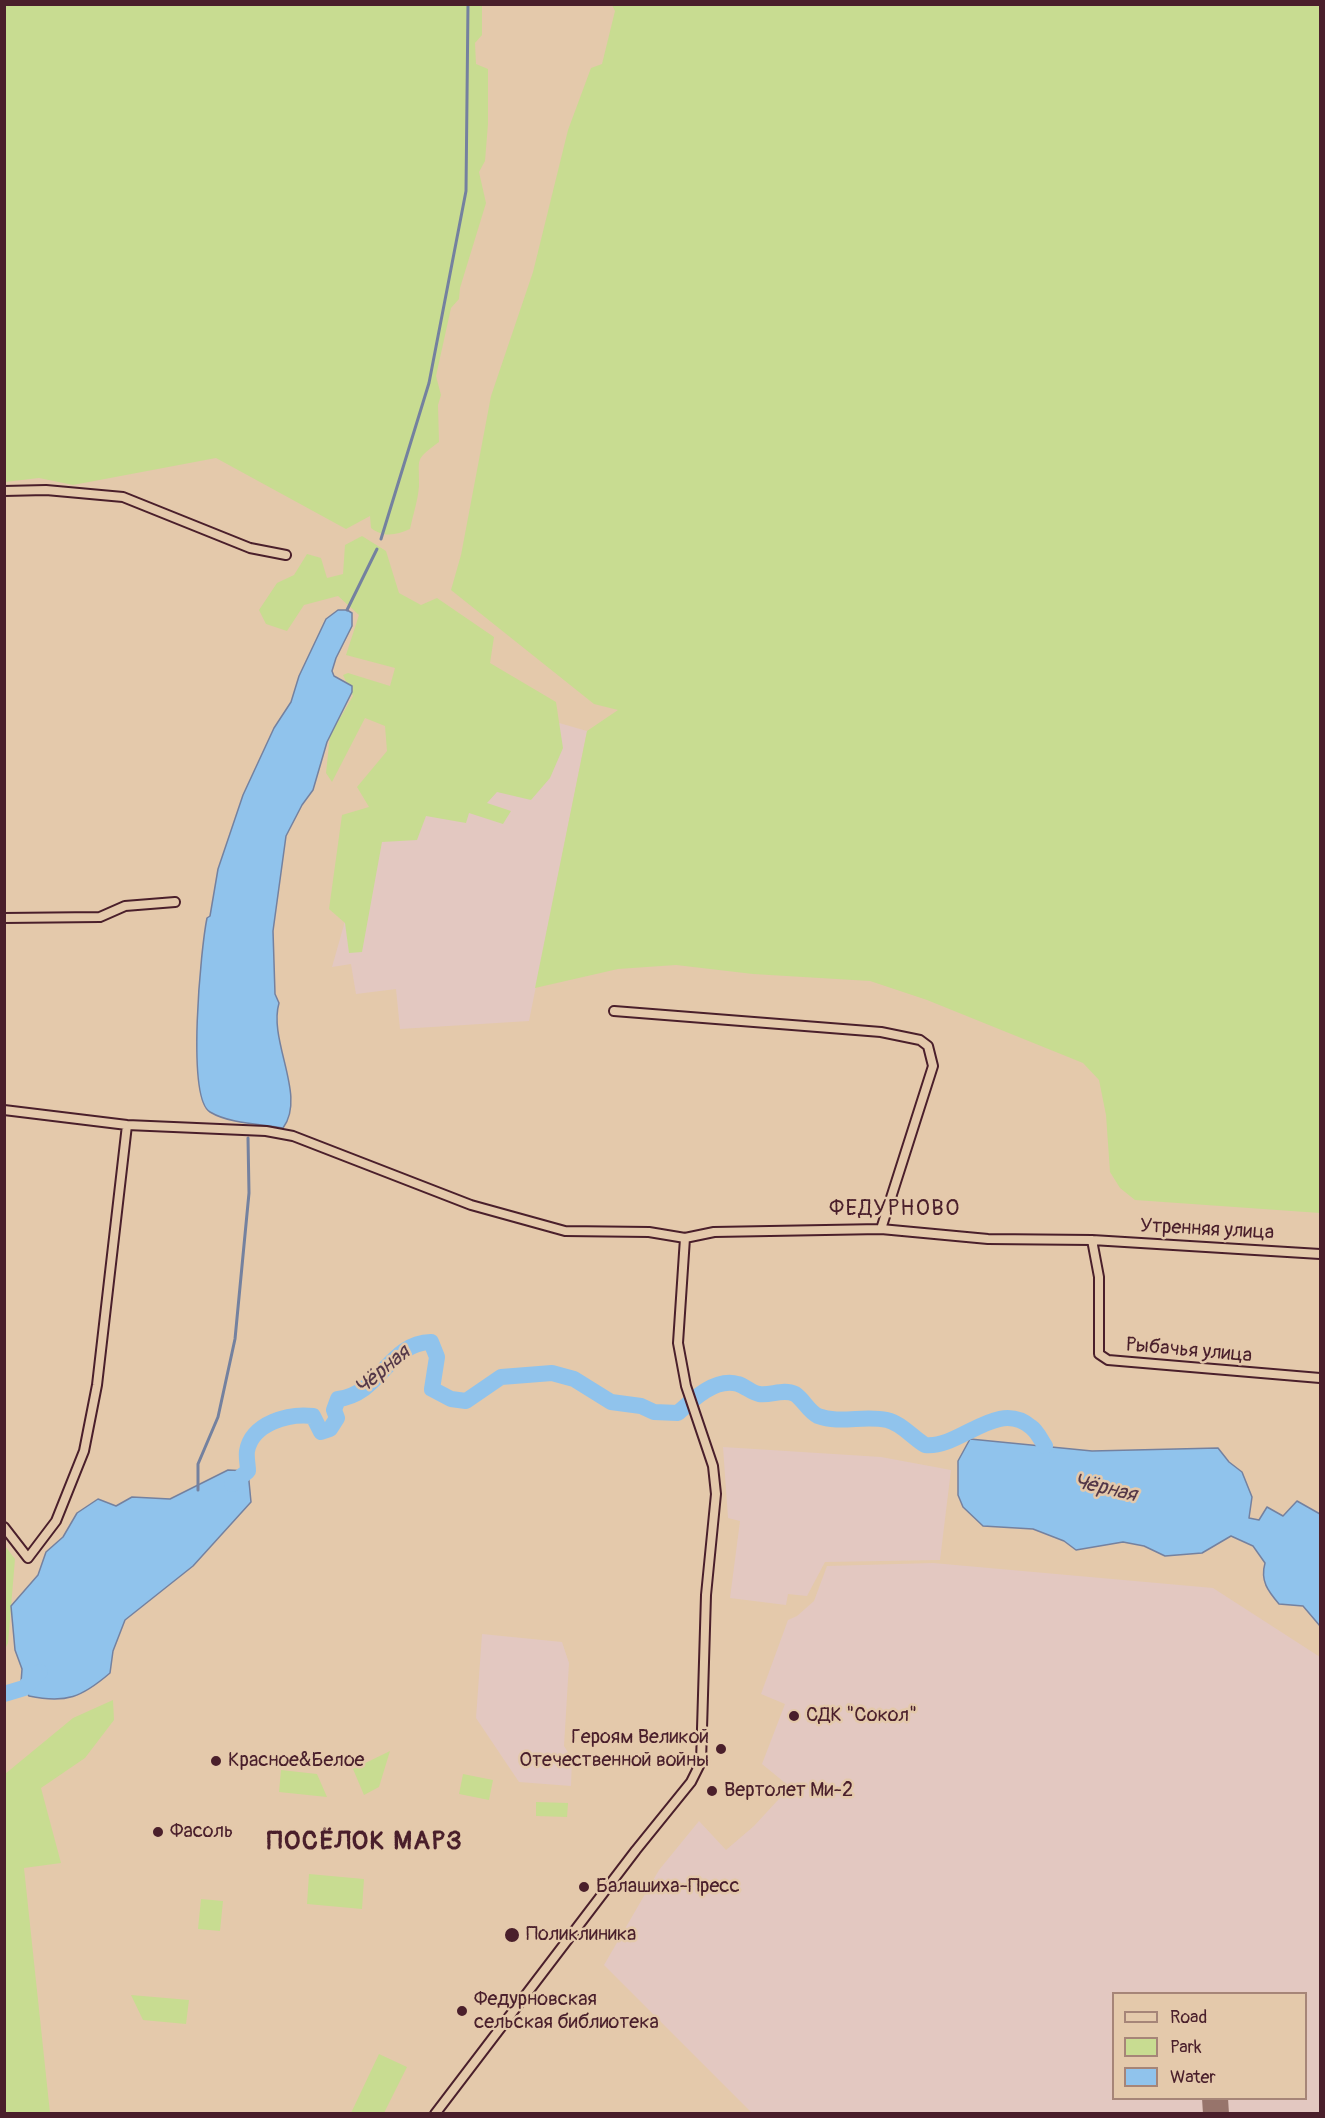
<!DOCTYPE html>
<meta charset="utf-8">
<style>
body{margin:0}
#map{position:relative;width:1325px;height:2118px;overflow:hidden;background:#e4c9ab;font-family:Pangolin,sans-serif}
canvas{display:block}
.frame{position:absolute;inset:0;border:6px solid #4a1f2b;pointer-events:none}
.legend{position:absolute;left:1112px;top:1992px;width:195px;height:108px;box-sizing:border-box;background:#e4c9ab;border:2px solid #a68578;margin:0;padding:8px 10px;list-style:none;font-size:18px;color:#4a1f2b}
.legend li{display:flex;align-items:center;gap:12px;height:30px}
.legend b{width:30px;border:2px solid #a68578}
</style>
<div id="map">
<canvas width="1325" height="2118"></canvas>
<div class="frame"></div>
<ul class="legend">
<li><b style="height:8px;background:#e4c9ab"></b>Road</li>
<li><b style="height:16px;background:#c8dc91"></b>Park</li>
<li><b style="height:16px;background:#90c3ec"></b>Water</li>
</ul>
</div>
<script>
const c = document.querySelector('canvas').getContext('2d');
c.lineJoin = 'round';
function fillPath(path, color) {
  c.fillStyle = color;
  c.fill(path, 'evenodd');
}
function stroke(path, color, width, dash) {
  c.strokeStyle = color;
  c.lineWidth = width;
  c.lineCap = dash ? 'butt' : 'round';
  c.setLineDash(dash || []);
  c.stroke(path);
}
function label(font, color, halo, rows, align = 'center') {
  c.font = font + ' Pangolin,sans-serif';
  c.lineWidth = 5;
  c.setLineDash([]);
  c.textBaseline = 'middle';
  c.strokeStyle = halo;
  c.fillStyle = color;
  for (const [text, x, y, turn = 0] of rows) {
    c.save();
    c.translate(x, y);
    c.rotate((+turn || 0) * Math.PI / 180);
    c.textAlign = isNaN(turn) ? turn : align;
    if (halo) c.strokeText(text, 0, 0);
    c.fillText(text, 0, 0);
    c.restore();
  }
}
const built = new Path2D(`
 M 413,681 L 587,731 L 529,1021 L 400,1029 L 396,989 L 356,994 L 351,964 L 332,967 Z
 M 723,1447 L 881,1457 L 951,1470 L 940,1560 L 825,1562 L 807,1596 L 788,1594 L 786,1605 L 730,1598 L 740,1521 L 728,1518 Z
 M 933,1563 L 1213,1588 L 1320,1657 L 1320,2113 L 752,2113 L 604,1965 L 659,1870 L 699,1821 L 726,1850 L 754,1826 L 790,1787 L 762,1764 L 785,1704 L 761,1694 L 788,1620 L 797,1616 L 814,1601 L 827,1566 ZM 1114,1994 L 1306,1994 L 1306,2098 L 1114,2098 Z
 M 482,1634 L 562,1642 L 569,1663 L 564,1746 L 572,1759 L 571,1786 L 519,1782 L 476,1718 Z`);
const green = new Path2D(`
 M 5,4 L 482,5 L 482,35 L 475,43 L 476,64 L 488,69 L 488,124 L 485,161 L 479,172 L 486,203 L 460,288 L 459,299 L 451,308 L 436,376 L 441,395 L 438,405 L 439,442 C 413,461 420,458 419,486 C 418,500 413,515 410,529 C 396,535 384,538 371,528 L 370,516 L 346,529 L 216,458 L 73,485 L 39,478 L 5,482 Z
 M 612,5 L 1320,5 L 1320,1213 L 1135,1200 L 1120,1188 L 1110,1172 L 1106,1115 L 1099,1080 L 1083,1063 L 927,1000 L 870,981 L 753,974 L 676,965 L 618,969 L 535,988 L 587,731 L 618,710 L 594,704 L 451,590 L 461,555 L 491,396 L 533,272 L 568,130 L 591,68 L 602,64 L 615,11 Z
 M 362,536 L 386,551 L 399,593 L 421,605 L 437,598 L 494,637 L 490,663 L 556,702 L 563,748 L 550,778 L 531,800 L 497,792 L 487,803 L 511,811 L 503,824 L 469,813 L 466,823 L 426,816 L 417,840 L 382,842 L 362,952 L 349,953 L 345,923 L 329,909 L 342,815 L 369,807 L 357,787 L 387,751 L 385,726 L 365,718 L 332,782 L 326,773 L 330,735 L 353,696 L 343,675 L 348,673 L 390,686 L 395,668 L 346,655 L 359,615 L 338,596 L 304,605 L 287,631 L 266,624 L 259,610 L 277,583 L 294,575 L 307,554 L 321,558 L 327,578 L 343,574 L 345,545 Z
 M 5,1546 L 15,1559 L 8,1643 L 5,1649 Z
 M 113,1700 L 114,1720 L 85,1758 L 41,1788 L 61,1863 L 24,1868 L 50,2113 L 5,2113 L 5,1774 L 73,1718 Z
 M 390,1751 L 379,1787 L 364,1795 L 353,1769 Z
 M 281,1770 L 317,1774 L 327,1797 L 279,1792 Z
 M 463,1774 L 493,1780 L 489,1800 L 459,1794 Z
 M 536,1802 L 568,1803 L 567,1817 L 536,1816 Z
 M 309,1874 L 364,1879 L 362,1909 L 307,1904 Z
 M 201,1899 L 223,1901 L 220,1931 L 198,1929 Z
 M 131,1995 L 189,2000 L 186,2024 L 143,2020 Z
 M 379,2054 L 407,2067 L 384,2113 L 351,2113 Z`);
const water = new Path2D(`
 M 338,610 L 347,610 L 352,613 L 352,626 L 336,658 L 332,671 L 334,676 L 352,686 L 352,692 L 327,742 L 313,790 L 302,805 L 286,836 L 273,931 L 275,994 L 279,1003 C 268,1041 307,1096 283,1128 C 261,1124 230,1124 210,1112 C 186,1098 201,947 207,918 L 210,916 L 218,869 L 243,795 L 274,728 L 291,702 L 299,676 L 326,619 Z
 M 970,1439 L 1092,1451 L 1218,1448 L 1229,1462 L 1242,1472 L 1252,1497 L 1249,1518 L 1259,1520 L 1267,1507 L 1283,1516 L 1297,1501 L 1320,1514 L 1320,1626 L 1303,1606 L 1279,1604 C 1268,1591 1260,1581 1265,1563 L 1253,1546 L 1231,1536 L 1202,1553 L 1165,1556 L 1144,1546 L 1123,1542 L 1076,1550 L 1064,1541 L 1033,1529 L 983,1526 L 963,1507 L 958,1495 L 958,1461 Z
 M 228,1470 L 248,1471 L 251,1502 L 193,1566 L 125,1620 L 113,1651 L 110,1673 C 82,1697 66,1704 29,1696 L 21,1683 L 22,1669 L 15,1650 L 11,1606 L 38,1575 L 46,1552 L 63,1537 L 77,1513 L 98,1499 L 116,1506 L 132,1497 L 170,1499 Z`);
const stream = new Path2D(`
 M 381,539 L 429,383 L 466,191 L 468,4
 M 347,610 L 377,549
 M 198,1490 L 198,1464 L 218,1417 L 235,1339 L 249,1193 L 248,1138`);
const river = new Path2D(`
 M 232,1484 L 248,1471 C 248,1465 246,1457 247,1451 C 252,1423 289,1413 313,1416 L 321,1432 L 330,1429 L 337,1418 L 334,1410 L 338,1399 C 381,1394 388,1343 431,1342 L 437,1357 L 432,1389 L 451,1399 L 466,1401 L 501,1377 L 552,1373 L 574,1379 L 611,1402 L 641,1406 L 654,1412 L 678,1413 C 693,1399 716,1377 738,1384 C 745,1386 752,1393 759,1394 C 771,1396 783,1388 795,1394 C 804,1400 808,1411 818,1416 C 840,1424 864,1415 887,1420 C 901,1423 912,1437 925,1445 C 960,1449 997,1398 1031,1427 C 1037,1431 1041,1440 1045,1446
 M 4,1694 L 24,1688 L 40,1672`);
const taxiway = new Path2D(`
 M 1215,2098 L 1216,2114`);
const street = new Path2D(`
 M 4,491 L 46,490 L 123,497 L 250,548 L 286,555
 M 4,918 L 100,917 L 125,906 L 175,902
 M 614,1011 L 881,1032 L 920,1040 L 928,1046 L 933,1066 L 881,1229
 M 4,1110 L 127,1125 L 266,1131 L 293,1136 L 471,1205 L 565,1231 L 649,1232 L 685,1238 L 714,1232 L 881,1229 L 988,1239 L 1092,1240 L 1320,1254
 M 1092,1240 L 1099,1277 L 1099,1354 L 1108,1360 L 1320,1378
 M 4,1527 L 28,1558 L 56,1521 L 84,1451 L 97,1385 L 127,1125
 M 435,2114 L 636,1850 L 691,1782 L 701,1762 L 706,1595 L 716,1494 L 713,1466 L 686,1386 L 678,1343 L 685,1238`);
const markers = [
 [794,1716,6,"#4a1f2b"],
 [721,1749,6,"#4a1f2b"],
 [216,1761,6,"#4a1f2b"],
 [712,1791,6,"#4a1f2b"],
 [158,1832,6,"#4a1f2b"],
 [584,1887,6,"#4a1f2b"],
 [512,1935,8,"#4a1f2b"],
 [462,2011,6,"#4a1f2b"]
];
const streetNames = [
 ["Утренняя улица",1207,1230,3],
 ["Рыбачья улица",1189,1351,5]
];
const poiNames = [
 ["СДК \"Сокол\"",806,1716],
 ["Героям Великой",709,1738,"right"],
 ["Отечественной войны",709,1761,"right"],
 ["Красное&Белое",228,1761],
 ["Вертолет Ми-2",724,1791],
 ["Фасоль",170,1832],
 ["Балашиха-Пресс",596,1887],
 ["Поликлиника",526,1935],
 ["Федурновская",474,2000],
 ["сельская библиотека",474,2023]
];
const waterNames = [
 ["Чёрная",383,1371,-40],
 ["Чёрная",1105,1489,13]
];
const quarterNames = [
 ["ФЕДУРНОВО",895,1209]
];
const districtNames = [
 ["ПОСЁЛОК МАРЗ",365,1842]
];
fillPath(built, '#e3c8c1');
fillPath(green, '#c8dc91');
fillPath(water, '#90c3ec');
stroke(water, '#74819f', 1.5);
stroke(stream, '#74819f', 3);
stroke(river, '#90c3ec', 16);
stroke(taxiway, '#97746b', 26);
stroke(street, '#4a1f2b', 12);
stroke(street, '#e4c9ab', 8);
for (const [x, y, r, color] of markers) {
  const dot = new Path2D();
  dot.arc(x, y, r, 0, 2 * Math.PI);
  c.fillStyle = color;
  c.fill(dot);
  stroke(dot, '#e4c9ab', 2);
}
label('20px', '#4a1f2b', '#e4c9ab', streetNames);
label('20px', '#4a1f2b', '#e4c9ab', poiNames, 'left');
label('italic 21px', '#543848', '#e4c9ab', waterNames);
c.letterSpacing = '1.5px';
label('22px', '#4a1f2b', '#e4c9ab', quarterNames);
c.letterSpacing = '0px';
c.letterSpacing = '1.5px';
label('bold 26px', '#4a1f2b', '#e4c9ab', districtNames);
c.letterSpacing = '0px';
</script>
